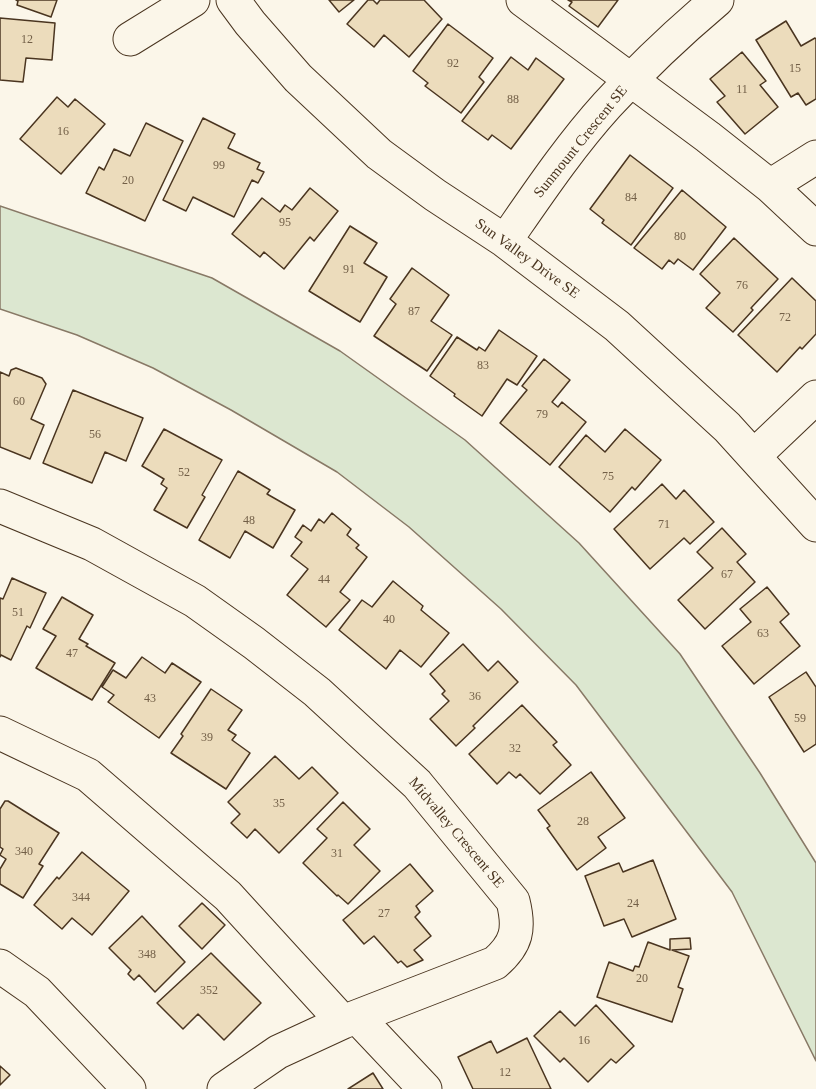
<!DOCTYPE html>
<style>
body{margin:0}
canvas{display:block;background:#fbf6e9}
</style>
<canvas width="816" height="1089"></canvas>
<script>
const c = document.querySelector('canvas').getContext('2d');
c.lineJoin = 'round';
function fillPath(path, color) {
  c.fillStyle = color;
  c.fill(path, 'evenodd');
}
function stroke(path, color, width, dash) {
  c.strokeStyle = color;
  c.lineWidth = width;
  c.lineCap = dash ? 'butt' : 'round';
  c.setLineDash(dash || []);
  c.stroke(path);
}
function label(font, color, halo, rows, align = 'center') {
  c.font = font + ' "Times New Roman",serif';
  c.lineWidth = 4.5;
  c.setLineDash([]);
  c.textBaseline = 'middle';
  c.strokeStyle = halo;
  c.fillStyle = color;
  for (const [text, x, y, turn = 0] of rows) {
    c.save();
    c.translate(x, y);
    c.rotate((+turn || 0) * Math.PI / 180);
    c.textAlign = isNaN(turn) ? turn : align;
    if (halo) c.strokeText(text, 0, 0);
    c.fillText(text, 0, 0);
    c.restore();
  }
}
const green = new Path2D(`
 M 0,206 L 212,278 L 340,351 L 465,440 L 579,543 L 680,654 L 760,773 L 816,863 L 816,1061 L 732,892 L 576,685 L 501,609 L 409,527 L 337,472 L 231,410 L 153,368 L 77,335 L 0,309 Z`);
const building = new Path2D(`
 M 16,0 L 57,0 L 51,17 L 17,5 L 18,1 Z
 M 329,0 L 354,0 L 339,12 Z
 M 368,0 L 373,0 L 377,4 L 380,0 L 424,0 L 442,19 L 409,57 L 384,35 L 374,47 L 347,24 Z
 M 568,0 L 618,0 L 598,27 L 569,6 L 572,2 Z
 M 0,18 L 55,23 L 52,60 L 26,58 L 23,82 L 0,80 Z
 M 786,21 L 801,46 L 815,38 L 816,39 L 816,99 L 806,105 L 798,93 L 791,97 L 756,40 Z
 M 448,24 L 493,58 L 479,77 L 484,82 L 461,113 L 425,86 L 428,83 L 413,71 Z
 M 742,52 L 766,81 L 760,85 L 778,107 L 745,134 L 717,102 L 725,96 L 710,79 Z
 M 511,57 L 528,70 L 536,58 L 564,79 L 511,149 L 492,135 L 488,140 L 462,121 Z
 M 57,97 L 68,107 L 75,99 L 105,124 L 61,174 L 20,139 Z
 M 203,118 L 235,134 L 228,148 L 260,163 L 257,169 L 264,172 L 258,183 L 252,180 L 234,217 L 193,197 L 186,211 L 163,200 Z
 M 146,123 L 183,141 L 145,221 L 86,193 L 99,167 L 104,170 L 114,149 L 130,156 Z
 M 630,155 L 673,188 L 631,245 L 602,223 L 604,220 L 590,209 Z
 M 310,188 L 338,211 L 314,241 L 310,237 L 284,269 L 264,252 L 260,257 L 232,234 L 262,198 L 280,212 L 285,205 L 292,210 Z
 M 682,190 L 726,227 L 693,270 L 678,259 L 674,264 L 669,260 L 662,269 L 634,248 Z
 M 350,226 L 377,243 L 364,263 L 387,277 L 360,322 L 309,291 Z
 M 734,238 L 778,279 L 751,308 L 753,310 L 733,332 L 706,308 L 720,293 L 700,274 Z
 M 412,268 L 449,295 L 431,321 L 452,335 L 427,371 L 374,336 L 396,304 L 390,299 Z
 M 792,278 L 816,301 L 816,334 L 802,349 L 800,347 L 777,372 L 738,335 Z
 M 499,330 L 537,356 L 517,385 L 507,379 L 482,416 L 454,396 L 455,394 L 430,376 L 457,337 L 477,350 L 479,347 L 485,351 Z
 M 544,359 L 570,380 L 552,402 L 558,407 L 562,402 L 586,422 L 550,465 L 500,423 L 527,390 L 522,386 Z
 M 16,368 L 42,378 L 46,384 L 31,419 L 44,425 L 30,459 L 0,447 L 0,372 L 9,376 L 11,370 Z
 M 73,390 L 143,418 L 126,461 L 105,452 L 92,483 L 43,463 Z
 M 164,429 L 222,460 L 202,495 L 205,497 L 187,528 L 154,510 L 167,488 L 161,484 L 164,479 L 142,466 Z
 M 625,429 L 661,460 L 635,490 L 632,487 L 610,512 L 559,467 L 586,435 L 605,452 Z
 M 238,471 L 270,490 L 267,494 L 295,510 L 273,548 L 245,531 L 230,558 L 199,540 Z
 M 662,484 L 676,499 L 684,490 L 714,522 L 690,544 L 684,538 L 650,569 L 614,529 Z
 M 332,513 L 351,529 L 347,535 L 359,545 L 356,548 L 367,557 L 340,592 L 350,600 L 326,627 L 287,595 L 308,569 L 291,556 L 302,542 L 295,537 L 303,525 L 311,531 L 319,519 L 324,523 Z
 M 722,528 L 746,554 L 737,562 L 755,582 L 705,629 L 678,600 L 713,568 L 697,552 Z
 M 12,578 L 46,593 L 30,628 L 27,626 L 11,660 L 1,655 L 0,657 L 0,598 L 3,599 Z
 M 393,581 L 423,606 L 421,610 L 449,633 L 421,667 L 400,650 L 386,669 L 339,630 L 362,600 L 372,607 Z
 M 767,587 L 789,614 L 780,622 L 800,646 L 754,684 L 722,646 L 751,622 L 740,609 Z
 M 62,597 L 93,615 L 79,639 L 88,644 L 86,646 L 115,663 L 92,700 L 36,668 L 56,636 L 43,629 Z
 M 463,644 L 488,671 L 498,661 L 518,682 L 473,726 L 475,728 L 456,746 L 430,719 L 449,701 L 442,694 L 445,691 L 430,674 Z
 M 142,657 L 165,673 L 172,663 L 201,682 L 159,738 L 108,702 L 114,695 L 102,687 L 113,670 L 126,678 Z
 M 806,672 L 816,687 L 816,744 L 804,752 L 769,697 Z
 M 211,689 L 242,710 L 228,730 L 236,735 L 232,740 L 250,753 L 226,789 L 171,753 L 183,736 L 181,734 Z
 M 522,705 L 557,742 L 553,745 L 571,765 L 540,794 L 520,774 L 516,778 L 509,772 L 497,784 L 469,754 Z
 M 275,756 L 299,779 L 312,767 L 338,793 L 279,853 L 255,829 L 247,838 L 231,823 L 240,814 L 228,802 Z
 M 591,772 L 625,818 L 598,837 L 606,848 L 577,870 L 547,828 L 550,826 L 538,810 Z
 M 5,801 L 8,801 L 59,833 L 39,864 L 43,866 L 23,898 L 0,884 L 0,869 L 6,859 L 0,855 L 3,849 L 0,847 L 0,809 Z
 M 343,802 L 370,829 L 354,845 L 380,871 L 348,904 L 338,895 L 337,896 L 303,863 L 327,838 L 317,829 Z
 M 82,852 L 129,891 L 92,935 L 72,918 L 62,929 L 34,905 L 57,877 L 59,879 Z
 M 653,860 L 676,919 L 632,937 L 624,919 L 604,926 L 585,876 L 619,863 L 623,872 Z
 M 410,864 L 433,891 L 416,906 L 420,912 L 415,917 L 431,936 L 414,950 L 423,960 L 407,967 L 401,961 L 398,963 L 374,936 L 364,944 L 343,920 Z
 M 202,903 L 225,925 L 202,949 L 179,926 Z
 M 142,916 L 185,962 L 155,992 L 139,975 L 134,980 L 128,974 L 131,970 L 109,948 Z
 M 690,938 L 691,949 L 672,950 L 689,956 L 678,987 L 683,989 L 672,1022 L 597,997 L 609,962 L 633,971 L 635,966 L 639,967 L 648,942 L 670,950 L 670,939 Z
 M 211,953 L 261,1003 L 224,1040 L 198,1014 L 183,1029 L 157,1003 Z
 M 596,1005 L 634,1046 L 616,1063 L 611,1059 L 588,1082 L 564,1058 L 560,1062 L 534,1036 L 560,1011 L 575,1026 Z
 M 527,1038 L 551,1089 L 473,1089 L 458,1057 L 491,1041 L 497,1053 Z
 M 0,1066 L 10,1075 L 0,1085 Z
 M 373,1073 L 383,1089 L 348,1089 Z`);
const minor = new Path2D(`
 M 233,0 L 250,23 L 298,78 L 379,154 L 435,195 L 505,241 L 617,326 L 727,427 L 816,525
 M 523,0 L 708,137 L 770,186 L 816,229
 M 130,39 L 193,0
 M 770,186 L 816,157
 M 505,241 C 537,195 569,147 607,105 C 641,68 679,32 717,0
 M 755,455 L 816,397
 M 0,506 L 92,544 L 195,601 L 254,643 L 317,692 L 417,784 L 513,901 C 520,929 517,944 495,963 L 343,1022 L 278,1052 L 224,1089
 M 0,733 L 88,775 L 228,896 L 343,1022
 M 0,966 L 37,992 L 129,1089
 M 357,1017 L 425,1089`);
const numberNames = [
 ["12",27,40],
 ["92",453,64],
 ["15",795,69],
 ["11",742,90],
 ["88",513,100],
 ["16",63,132],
 ["99",219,166],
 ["20",128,181],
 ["84",631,198],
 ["95",285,223],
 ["80",680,237],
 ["91",349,270],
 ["76",742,286],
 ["87",414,312],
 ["72",785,318],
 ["83",483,366],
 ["60",19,402],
 ["79",542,415],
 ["56",95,435],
 ["52",184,473],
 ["75",608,477],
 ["48",249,521],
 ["71",664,525],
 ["67",727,575],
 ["44",324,580],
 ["51",18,613],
 ["40",389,620],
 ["63",763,634],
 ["47",72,654],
 ["36",475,697],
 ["43",150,699],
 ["59",800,719],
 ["39",207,738],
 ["32",515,749],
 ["35",279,804],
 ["28",583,822],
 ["340",24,852],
 ["31",337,854],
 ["344",81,898],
 ["24",633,904],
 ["27",384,914],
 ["348",147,955],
 ["20",642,979],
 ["352",209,991],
 ["16",584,1041],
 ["12",505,1073]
];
const streetNames = [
 ["Sunmount Crescent SE",581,142,-51],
 ["Sun Valley Drive SE",527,259,36],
 ["Midvalley Crescent SE",456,833,50]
];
fillPath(green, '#dce7d0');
stroke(green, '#887966', 1.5);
fillPath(building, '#ecdcbc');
stroke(building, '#4a3520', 1.5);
stroke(minor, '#4a3520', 35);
stroke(minor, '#fbf6e9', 33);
label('12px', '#725f47', null, numberNames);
label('15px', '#4a3520', '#fbf6e9', streetNames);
</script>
